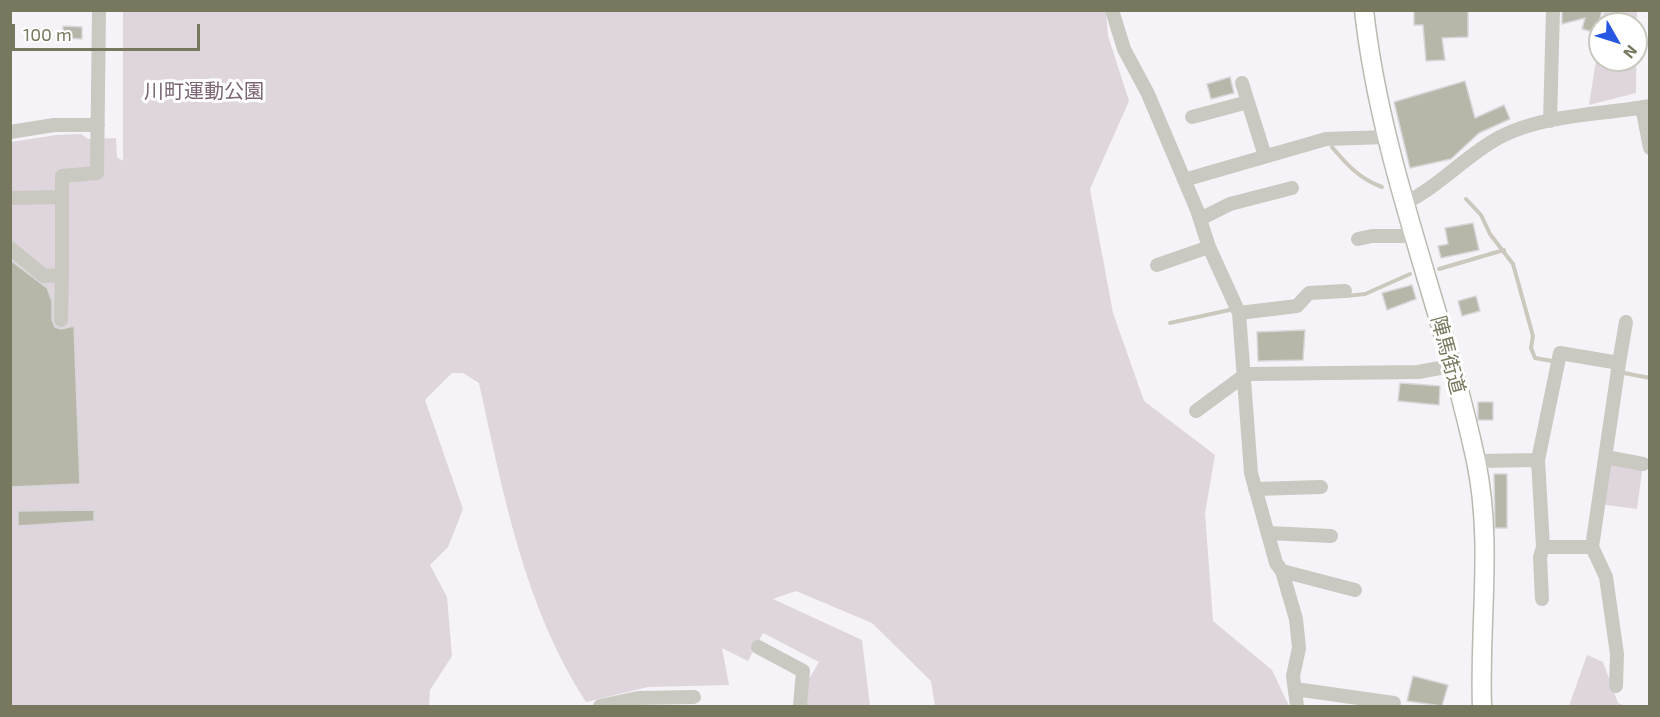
<!DOCTYPE html>
<meta charset="utf-8">
<style>
body{margin:0}
#map{position:relative;width:1660px;height:717px;overflow:hidden;background:#f5f3f7;font-family:"Exo 2",sans-serif}
canvas{display:block}
.frame{position:absolute;inset:0;border:12px solid #78785e;pointer-events:none}
.north{position:absolute;left:1588px;top:12px;width:60px;height:60px;box-sizing:border-box;background:#fff;border:2px solid #c9c9bf;border-radius:50%;rotate:129deg;font-size:16px;font-weight:700;line-height:24px;text-align:center;color:#78785e}
.north::after{content:'';display:block;margin:auto;width:21px;height:27px;background:#2858e2;clip-path:polygon(50% 0,100% 100%,50% 72%,0 100%)}
.scale{position:absolute;left:12px;top:24px;width:188px;height:27px;box-sizing:border-box;border:3px solid #78785e;border-top:0;padding-left:8px;font-size:18px;line-height:21px;white-space:nowrap;color:#78785e;-webkit-text-stroke:4px #fff;paint-order:stroke}
</style>
<div id="map">
<canvas width="1660" height="717"></canvas>
<div class="frame"></div>
<div class="north">N</div>
<div class="scale">100 m</div>
</div>
<script>
const c = document.querySelector('canvas').getContext('2d');
c.lineJoin = 'round';
function fillPath(path, color) {
  c.fillStyle = color;
  c.fill(path, 'evenodd');
}
function stroke(path, color, width, dash) {
  c.strokeStyle = color;
  c.lineWidth = width;
  c.lineCap = dash ? 'butt' : 'round';
  c.setLineDash(dash || []);
  c.stroke(path);
}
function label(font, color, halo, rows, align = 'center') {
  c.font = font + ' "Exo 2","Noto Sans JP",sans-serif';
  c.lineWidth = 6;
  c.setLineDash([]);
  c.textBaseline = 'middle';
  c.strokeStyle = halo;
  c.fillStyle = color;
  for (const [text, x, y, turn = 0] of rows) {
    c.save();
    c.translate(x, y);
    c.rotate((+turn || 0) * Math.PI / 180);
    c.textAlign = isNaN(turn) ? turn : align;
    if (halo) c.strokeText(text, 0, 0);
    c.fillText(text, 0, 0);
    c.restore();
  }
}
const green = new Path2D(`
 M 123,11 L 1106,11 L 1108,36 L 1129,101 L 1090,189 L 1113,313 L 1144,401 L 1215,455 L 1205,513 L 1213,621 L 1272,670 L 1289,706 L 935,706 L 931,681 L 872,623 L 796,591 L 773,599 L 862,640 L 870,706 L 800,706 L 806,684 L 819,662 L 763,633 L 748,661 L 722,648 L 729,685 L 648,687 L 586,702 C 524,607 503,492 479,383 L 463,373 L 452,373 L 425,400 L 463,509 L 448,547 L 430,565 L 447,597 L 452,656 L 430,690 L 429,706 L 11,706 L 11,142 L 56,135 L 81,134 L 88,139 L 116,138 L 117,157 L 123,161 Z
 M 1604,11 L 1637,11 L 1636,93 L 1589,105 L 1600,35 L 1600,60 L 1636,60 L 1636,24 L 1602,24 Z
 M 1643,464 L 1637,509 L 1599,504 L 1604,465 Z
 M 1587,655 L 1603,662 L 1618,703 L 1626,706 L 1569,706 Z`);
const stream = new Path2D(`
 M 1332,147 C 1347,165 1360,179 1382,187
 M 1466,199 L 1481,215 L 1490,234 L 1513,264 L 1533,336 L 1531,348 L 1535,358 L 1552,361
 M 1439,269 L 1504,250
 M 1346,296 L 1365,294 L 1410,274
 M 1170,323 L 1234,309
 M 1624,373 L 1650,378`);
const building = new Path2D(`
 M 1414,10 L 1468,10 L 1468,37 L 1442,38 L 1445,60 L 1426,61 L 1423,25 L 1414,25 Z
 M 1562,10 L 1602,10 L 1597,33 L 1582,29 L 1585,18 L 1562,24 Z
 M 63,26 L 82,27 L 82,39 L 63,38 Z
 M 1230,77 L 1234,93 L 1211,99 L 1207,84 Z
 M 1465,81 L 1475,118 L 1504,105 L 1510,119 L 1479,133 L 1451,159 L 1410,168 L 1394,102 Z
 M 1473,223 L 1479,250 L 1441,258 L 1438,246 L 1448,244 L 1445,228 Z
 M 10,260 L 47,288 L 52,301 L 52,320 L 55,327 L 61,329 L 74,326 L 80,484 L 10,487 Z
 M 1412,285 L 1416,299 L 1387,310 L 1382,293 Z
 M 1476,296 L 1480,311 L 1462,316 L 1458,301 Z
 M 1305,330 L 1303,360 L 1258,361 L 1257,332 Z
 M 1400,383 L 1440,386 L 1439,405 L 1398,401 Z
 M 1478,402 L 1493,402 L 1493,420 L 1478,420 Z
 M 1494,474 L 1507,474 L 1507,528 L 1495,528 Z
 M 94,510 L 94,521 L 18,526 L 18,511 Z
 M 1413,676 L 1448,685 L 1442,706 L 1407,701 Z`);
const minor = new Path2D(`
 M 1112,10 L 1124,49 L 1148,94 L 1197,210 L 1209,247 L 1239,313 L 1251,473 L 1276,563 L 1282,571 L 1296,619 L 1299,648 L 1293,676 L 1297,706
 M 1242,83 L 1265,156
 M 1642,107 L 1650,148
 M 1192,117 L 1248,102
 M 1550,121 L 1553,10
 M 10,132 L 54,125 L 98,125
 M 1184,180 L 1326,139 L 1387,137
 M 10,198 L 62,197
 M 1405,203 C 1440,186 1466,155 1500,137 C 1545,114 1601,115 1650,106
 M 1200,219 L 1230,204 L 1292,188
 M 1358,239 L 1372,236 L 1414,236
 M 10,248 L 44,276 L 62,275 L 62,176 L 97,173 L 99,10
 M 1157,265 L 1209,247
 M 1239,313 L 1297,306 L 1309,293 L 1345,291
 M 61,320 L 62,275
 M 1619,363 L 1626,322
 M 1196,411 L 1245,375 L 1251,374 L 1418,372 L 1451,366
 M 1606,457 L 1643,464
 M 1476,461 L 1538,460
 M 1255,489 L 1321,487
 M 1268,533 L 1331,536
 M 1592,547 L 1606,577 L 1617,654 L 1616,686
 M 1282,571 L 1355,590
 M 1542,599 L 1540,557 L 1543,547 L 1538,460 L 1560,353 L 1619,363 L 1592,547 L 1543,547
 M 758,647 L 803,671 L 800,706
 M 1295,689 L 1394,703
 M 600,706 L 638,698 L 694,697`);
const major = new Path2D(`
 M 1364,10 C 1381,165 1444,310 1476,461 C 1493,541 1479,625 1482,706`);
const parkNames = [
 ["川町運動公園",204,91]
];
const streetNames = [
 ["陣馬街道",1448,355,75]
];
fillPath(green, '#ded5dd');
stroke(stream, '#ccc8bd', 4);
fillPath(building, '#b7b6a9');
stroke(building, '#d7d6d8', 1.5);
stroke(major, '#babab1', 21);
stroke(minor, '#c9c9c2', 14);
stroke(major, '#fff', 18);
label('20px', '#7b6574', '#fff', parkNames);
label('20px', '#78785e', '#fff', streetNames);
</script>
